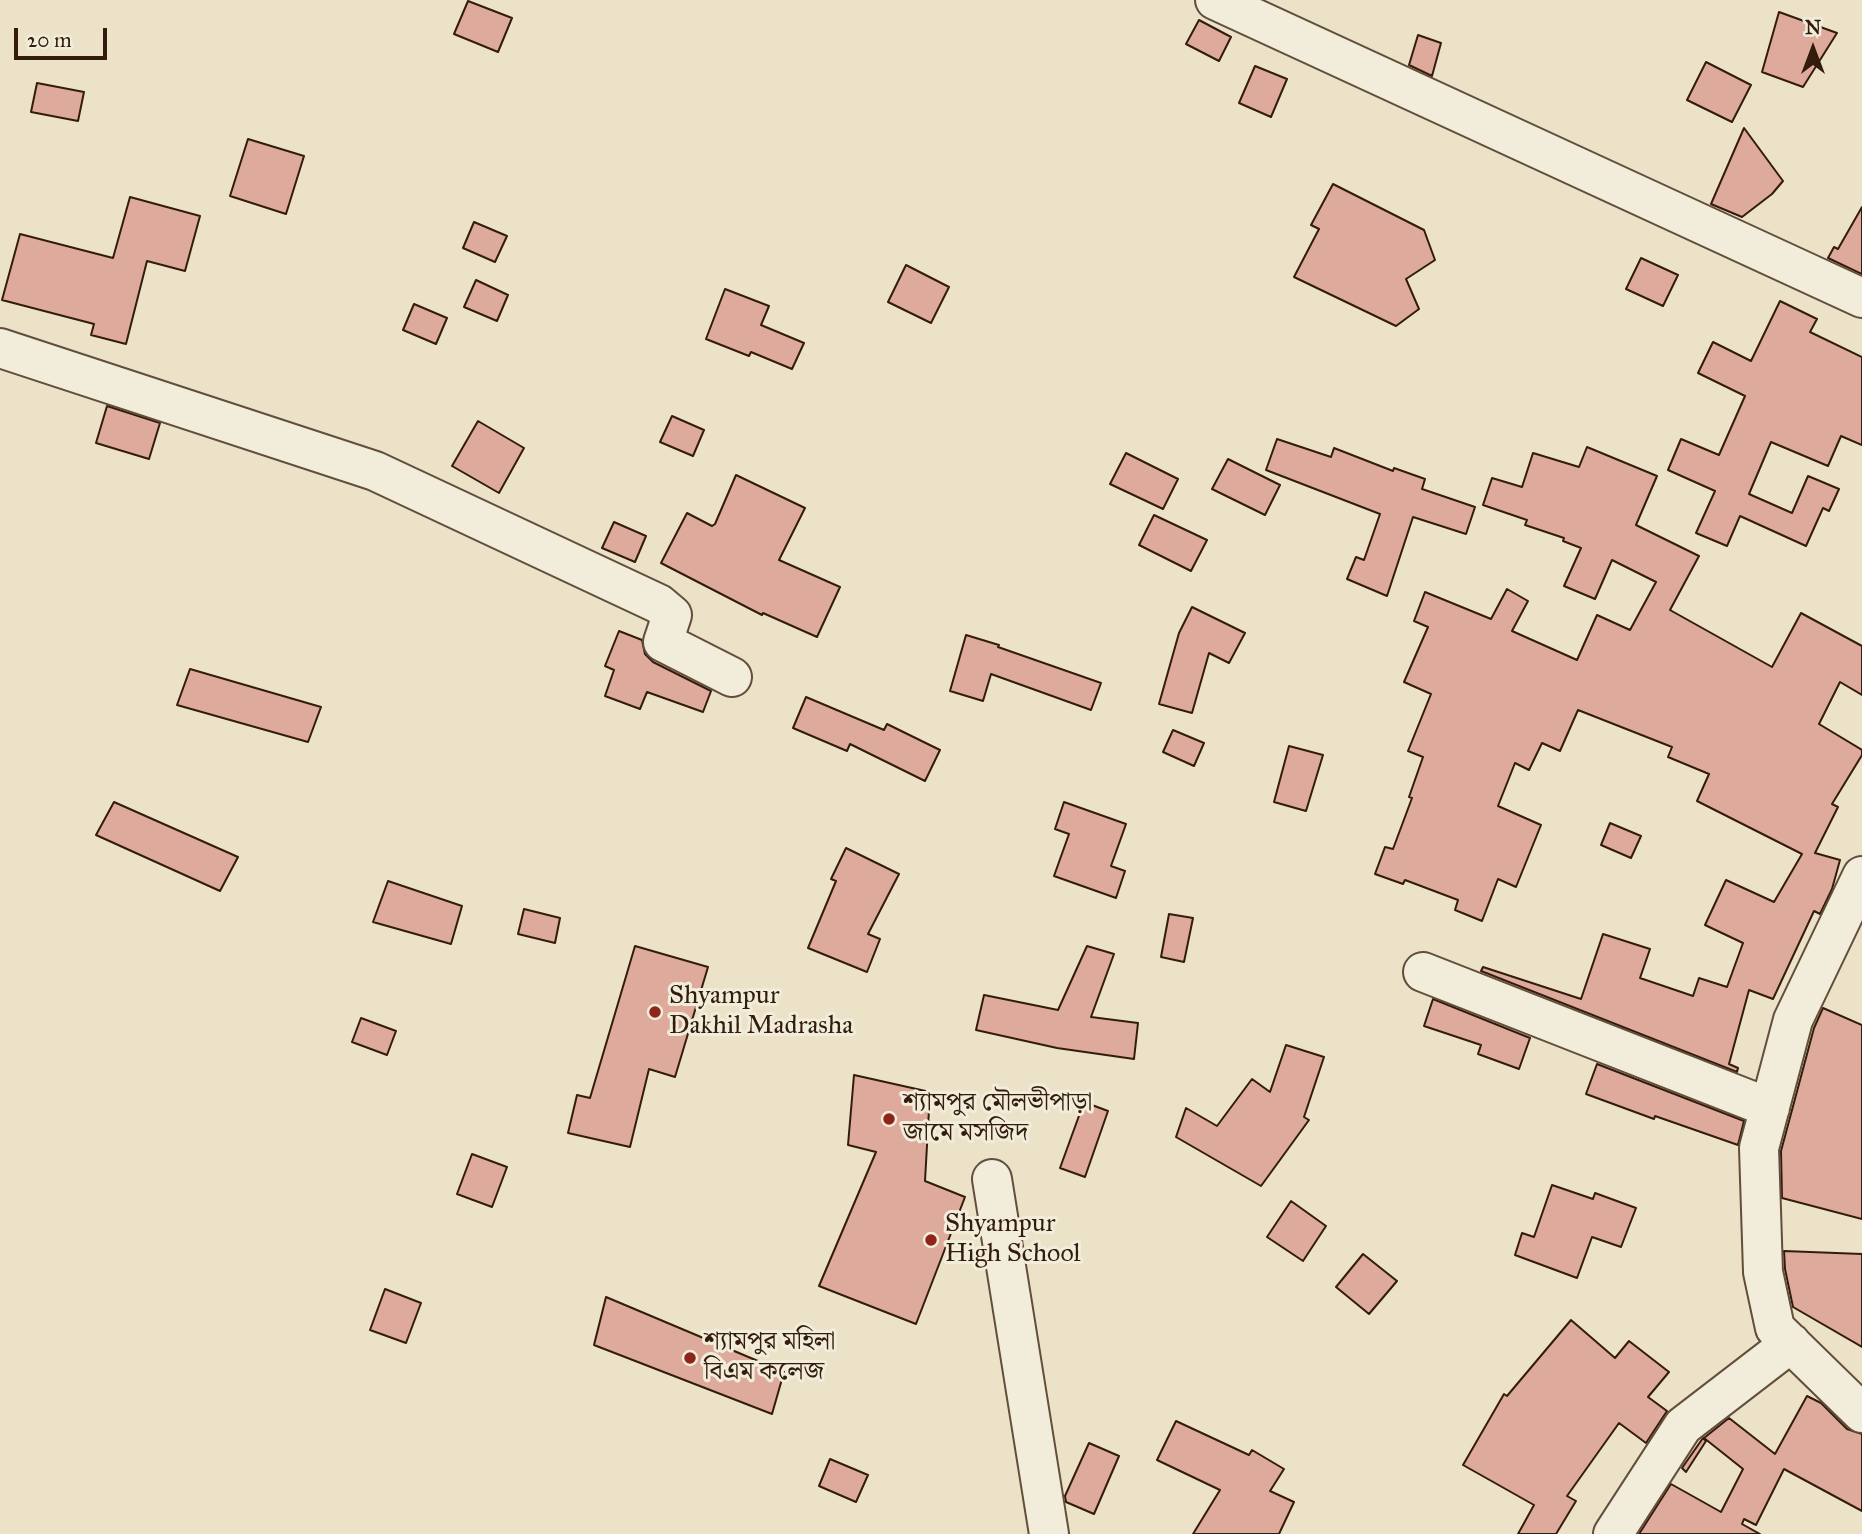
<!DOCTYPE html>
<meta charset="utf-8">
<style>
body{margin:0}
#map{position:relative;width:1862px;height:1534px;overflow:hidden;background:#ebe2c8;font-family:"IM FELL Great Primer",serif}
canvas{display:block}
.north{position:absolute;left:1778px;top:14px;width:70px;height:70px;-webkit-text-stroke:5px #f2ecdb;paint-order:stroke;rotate:0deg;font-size:19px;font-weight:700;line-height:28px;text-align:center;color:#341c0c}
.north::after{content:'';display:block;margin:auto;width:24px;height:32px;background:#341c0c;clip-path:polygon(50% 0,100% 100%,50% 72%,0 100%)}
.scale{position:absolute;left:14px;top:28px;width:93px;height:32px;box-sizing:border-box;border:4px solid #341c0c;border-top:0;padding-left:9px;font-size:21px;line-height:24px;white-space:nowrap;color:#341c0c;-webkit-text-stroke:5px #f2ecdb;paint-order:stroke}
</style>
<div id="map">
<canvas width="1862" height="1534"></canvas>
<div class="north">N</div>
<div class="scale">20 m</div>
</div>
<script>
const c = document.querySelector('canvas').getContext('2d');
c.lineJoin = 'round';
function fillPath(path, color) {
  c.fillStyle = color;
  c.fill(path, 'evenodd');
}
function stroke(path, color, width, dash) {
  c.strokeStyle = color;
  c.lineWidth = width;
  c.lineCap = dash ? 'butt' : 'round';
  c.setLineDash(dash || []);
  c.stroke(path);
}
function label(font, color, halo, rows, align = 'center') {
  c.font = font + ' "IM FELL Great Primer","Noto Serif Bengali",serif';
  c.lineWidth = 6;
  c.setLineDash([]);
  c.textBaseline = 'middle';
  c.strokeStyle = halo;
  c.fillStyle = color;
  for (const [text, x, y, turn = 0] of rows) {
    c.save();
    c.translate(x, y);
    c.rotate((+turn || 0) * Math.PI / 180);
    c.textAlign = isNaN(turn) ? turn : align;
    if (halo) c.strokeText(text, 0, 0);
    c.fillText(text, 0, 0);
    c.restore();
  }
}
const building = new Path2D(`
 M 468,1 L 512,18 L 498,52 L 454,34 Z
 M 1779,12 L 1837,33 L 1803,87 L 1762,72 Z
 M 1199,20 L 1231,37 L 1219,61 L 1186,44 Z
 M 1418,35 L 1441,43 L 1432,76 L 1409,65 Z
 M 1706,62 L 1751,85 L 1732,122 L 1687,100 Z
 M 1255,66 L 1287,79 L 1271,117 L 1239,103 Z
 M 37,83 L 84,92 L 78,121 L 31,112 Z
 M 1744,128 L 1783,181 L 1772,194 L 1742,217 L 1711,204 Z
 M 248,139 L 304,156 L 286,214 L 230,196 Z
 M 1333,184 L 1424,230 L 1435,260 L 1406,279 L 1419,309 L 1396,326 L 1294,277 L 1319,229 L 1311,225 Z
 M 130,197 L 200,216 L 185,271 L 147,261 L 126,344 L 91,335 L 94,324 L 2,300 L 20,234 L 113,258 Z
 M 1862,207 L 1862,274 L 1828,258 L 1834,247 L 1838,249 Z
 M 474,222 L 507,236 L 495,262 L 463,248 Z
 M 1641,258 L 1678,275 L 1663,306 L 1626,289 Z
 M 906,265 L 949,287 L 931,323 L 888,302 Z
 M 476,280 L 508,295 L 497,321 L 464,307 Z
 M 725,289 L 769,306 L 761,325 L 804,343 L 792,369 L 751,352 L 749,356 L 706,339 Z
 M 1780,301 L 1817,319 L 1810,332 L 1862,357 L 1862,445 L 1841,436 L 1828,466 L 1771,442 L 1749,494 L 1792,513 L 1808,476 L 1839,489 L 1829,511 L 1823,508 L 1806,546 L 1740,516 L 1727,546 L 1696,533 L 1715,491 L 1668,470 L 1681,439 L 1719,455 L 1745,396 L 1698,373 L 1713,342 L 1751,361 Z
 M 414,304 L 447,318 L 436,344 L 403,330 Z
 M 107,406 L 160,423 L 149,459 L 96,443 Z
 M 672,416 L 704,430 L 693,456 L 660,442 Z
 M 478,421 L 524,448 L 499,493 L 452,466 Z
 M 1277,439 L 1331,457 L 1334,448 L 1393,471 L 1394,468 L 1425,479 L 1422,489 L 1475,507 L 1466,534 L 1413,517 L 1387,596 L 1347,579 L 1356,557 L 1364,560 L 1380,514 L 1266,470 Z
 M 1587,447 L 1657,476 L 1636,525 L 1699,556 L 1670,610 L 1772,667 L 1801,613 L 1862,646 L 1862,695 L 1840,682 L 1819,724 L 1862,750 L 1862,755 L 1832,804 L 1838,807 L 1815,853 L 1840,860 L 1832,889 L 1820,914 L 1814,911 L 1773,999 L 1749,990 L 1729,1064 L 1738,1068 L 1737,1072 L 1481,971 L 1483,967 L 1581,999 L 1603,934 L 1650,949 L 1640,978 L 1693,996 L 1699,978 L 1727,987 L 1743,943 L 1705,925 L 1726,880 L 1774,902 L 1802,854 L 1697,801 L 1709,774 L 1668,757 L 1672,747 L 1578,710 L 1560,751 L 1542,743 L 1529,770 L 1515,763 L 1498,806 L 1541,825 L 1516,887 L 1498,879 L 1482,921 L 1455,910 L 1458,900 L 1405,880 L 1403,884 L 1375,874 L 1385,847 L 1393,849 L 1412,798 L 1409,797 L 1423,757 L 1408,751 L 1431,694 L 1404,682 L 1428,627 L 1414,621 L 1425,592 L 1491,619 L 1507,589 L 1528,601 L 1512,631 L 1577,660 L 1597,615 L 1630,630 L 1656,582 L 1612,560 L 1595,599 L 1564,586 L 1581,548 L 1563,541 L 1564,538 L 1525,525 L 1527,520 L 1483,505 L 1492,478 L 1522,487 L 1533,453 L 1579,467 Z
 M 1126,453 L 1178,479 L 1163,509 L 1110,484 Z
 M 1228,459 L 1280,485 L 1265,515 L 1212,489 Z
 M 736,475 L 805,508 L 779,560 L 840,587 L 817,637 L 763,613 L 762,615 L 661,563 L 687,513 L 712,526 L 715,524 Z
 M 1154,515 L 1207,540 L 1191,571 L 1139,545 Z
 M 614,522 L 646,536 L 635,562 L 602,548 Z
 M 1192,607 L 1245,633 L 1229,663 L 1209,653 L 1192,713 L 1159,704 L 1179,633 Z
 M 619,631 L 642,640 L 645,654 L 653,662 L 711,691 L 703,712 L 647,692 L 640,709 L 605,696 L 614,670 L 605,666 Z
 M 966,635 L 999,645 L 998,647 L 1101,683 L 1091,710 L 991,674 L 983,701 L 950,691 Z
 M 190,669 L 321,707 L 308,742 L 177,705 Z
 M 806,697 L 884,730 L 887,724 L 940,750 L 925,781 L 850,744 L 847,751 L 793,728 Z
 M 1173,730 L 1204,743 L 1194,766 L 1163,752 Z
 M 1289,746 L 1323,755 L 1306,811 L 1274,802 Z
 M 114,802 L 238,857 L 220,891 L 96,835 Z
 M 1064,802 L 1126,824 L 1111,866 L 1125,871 L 1116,898 L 1054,876 L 1069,834 L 1055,829 Z
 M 1610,823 L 1641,836 L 1631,858 L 1601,845 Z
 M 846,848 L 899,874 L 868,934 L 880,939 L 867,972 L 808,948 L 836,881 L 831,879 Z
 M 388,881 L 462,906 L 451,944 L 373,922 Z
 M 524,909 L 560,918 L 555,943 L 518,934 Z
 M 1169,914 L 1193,918 L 1184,962 L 1161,957 Z
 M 635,946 L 708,967 L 675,1077 L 649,1069 L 630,1147 L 568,1133 L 577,1095 L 590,1098 Z
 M 1087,946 L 1114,954 L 1091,1017 L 1138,1023 L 1134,1059 L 1057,1048 L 976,1030 L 984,995 L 1058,1010 Z
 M 1433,999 L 1530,1038 L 1519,1069 L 1478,1054 L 1481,1045 L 1424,1026 Z
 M 1823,1008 L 1862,1025 L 1862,1219 L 1782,1198 L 1781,1151 L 1814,1028 Z
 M 361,1018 L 396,1031 L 387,1055 L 352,1042 Z
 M 1286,1045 L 1324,1057 L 1304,1117 L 1309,1120 L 1261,1186 L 1176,1137 L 1186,1108 L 1217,1126 L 1252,1079 L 1270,1092 Z
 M 1597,1064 L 1744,1121 L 1738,1145 L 1655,1116 L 1654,1119 L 1586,1094 Z
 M 854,1075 L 930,1092 L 925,1181 L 965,1197 L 916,1324 L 819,1286 L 876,1152 L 848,1145 Z
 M 1084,1102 L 1108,1111 L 1085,1177 L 1060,1168 Z
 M 472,1154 L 507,1167 L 492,1207 L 457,1194 Z
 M 1552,1185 L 1593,1199 L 1595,1193 L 1636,1208 L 1621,1247 L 1592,1237 L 1577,1278 L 1515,1255 L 1522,1233 L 1534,1237 Z
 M 1291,1201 L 1326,1226 L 1303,1261 L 1267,1237 Z
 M 1784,1251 L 1862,1254 L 1862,1347 L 1793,1307 L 1785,1269 Z
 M 1363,1254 L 1397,1281 L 1369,1314 L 1336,1287 Z
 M 385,1289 L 421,1303 L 406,1343 L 370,1330 Z
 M 606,1297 L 784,1372 L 772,1414 L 594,1345 Z
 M 1571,1320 L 1615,1358 L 1629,1341 L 1669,1372 L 1648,1397 L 1667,1411 L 1646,1443 L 1619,1423 L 1567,1496 L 1576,1501 L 1556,1534 L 1518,1534 L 1534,1505 L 1463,1465 L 1504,1394 L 1507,1396 Z
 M 1807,1396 L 1821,1403 L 1847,1429 L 1862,1434 L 1862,1511 L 1784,1469 L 1756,1525 L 1744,1519 L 1742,1524 L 1760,1534 L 1639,1534 L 1671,1484 L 1721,1512 L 1743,1469 L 1704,1438 L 1729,1418 L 1775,1454 Z
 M 1176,1421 L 1249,1455 L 1252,1450 L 1284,1469 L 1270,1491 L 1294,1502 L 1279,1534 L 1193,1534 L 1220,1490 L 1157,1460 Z
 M 1703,1438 L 1706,1441 L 1686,1472 L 1682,1468 Z
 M 1089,1443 L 1119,1456 L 1094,1514 L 1066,1502 L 1065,1496 Z
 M 830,1459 L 868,1475 L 856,1502 L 819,1486 Z`);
const minor = new Path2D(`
 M 1215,0 L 1862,298
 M 0,348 L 375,471 L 659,604 L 672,615 L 663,642 L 732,677
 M 1862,876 L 1793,1020 L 1759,1148 L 1763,1272 L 1775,1328 L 1862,1413
 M 1423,972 L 1770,1108
 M 992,1179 L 1049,1534
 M 1613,1534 L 1683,1426 L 1791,1343`);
const markers = [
 [655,1012,7,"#8f2418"],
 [889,1119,7,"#8f2418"],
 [931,1240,7,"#8f2418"],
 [690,1358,7,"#8f2418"]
];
const poiNames = [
 ["Shyampur",669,997],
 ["Dakhil Madrasha",669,1027],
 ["শ্যামপুর মৌলভীপাড়া",903,1104],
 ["জামে মসজিদ",903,1134],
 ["Shyampur",945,1225],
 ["High School",945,1255],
 ["শ্যামপুর মহিলা",704,1343],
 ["বিএম কলেজ",704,1373]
];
fillPath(building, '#ddaa9b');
stroke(building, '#341c0c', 2);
stroke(minor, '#624e3b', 42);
stroke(minor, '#f2ecdb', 38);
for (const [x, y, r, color] of markers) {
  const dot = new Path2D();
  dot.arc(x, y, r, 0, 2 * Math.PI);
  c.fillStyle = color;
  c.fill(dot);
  stroke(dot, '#f2ecdb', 2.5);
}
label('26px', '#341c0c', '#f2ecdb', poiNames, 'left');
</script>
